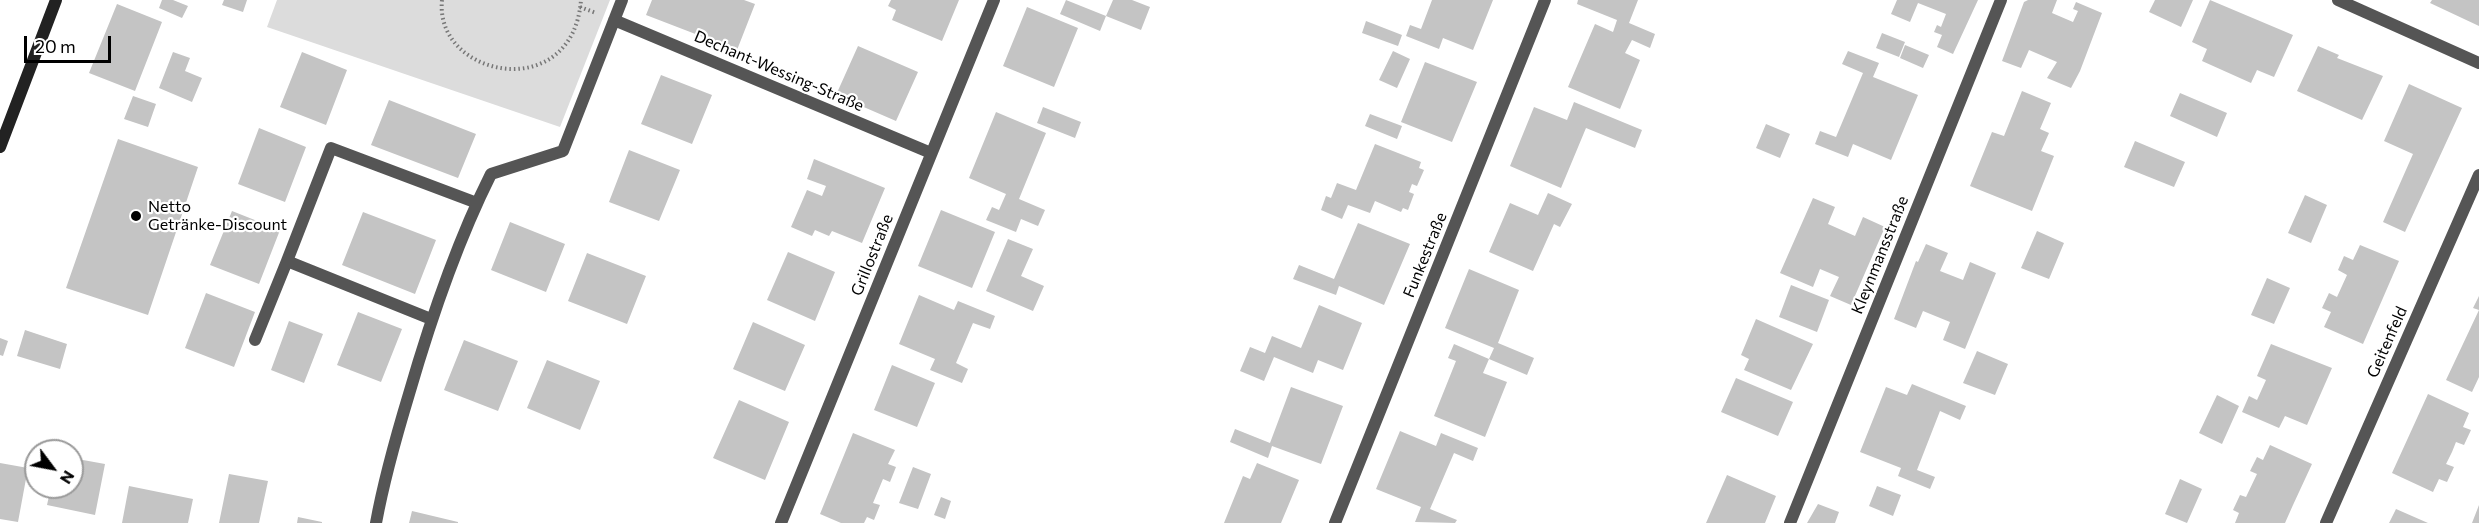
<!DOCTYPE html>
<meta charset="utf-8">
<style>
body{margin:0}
#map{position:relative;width:2479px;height:523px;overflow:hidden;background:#fff;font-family:Commissioner,sans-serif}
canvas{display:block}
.north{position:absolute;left:24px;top:439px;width:60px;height:60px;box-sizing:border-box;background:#fff;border:2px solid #999;border-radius:50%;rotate:122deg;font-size:16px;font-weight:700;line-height:24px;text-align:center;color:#000}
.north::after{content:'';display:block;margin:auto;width:21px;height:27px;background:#000;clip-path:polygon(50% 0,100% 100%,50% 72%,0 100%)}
.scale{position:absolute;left:24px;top:36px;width:87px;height:27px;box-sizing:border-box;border:3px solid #000;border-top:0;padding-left:8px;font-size:18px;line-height:21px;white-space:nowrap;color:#000;-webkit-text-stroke:4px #fff;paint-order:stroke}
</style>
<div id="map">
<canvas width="2479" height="523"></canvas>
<div class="north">N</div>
<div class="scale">20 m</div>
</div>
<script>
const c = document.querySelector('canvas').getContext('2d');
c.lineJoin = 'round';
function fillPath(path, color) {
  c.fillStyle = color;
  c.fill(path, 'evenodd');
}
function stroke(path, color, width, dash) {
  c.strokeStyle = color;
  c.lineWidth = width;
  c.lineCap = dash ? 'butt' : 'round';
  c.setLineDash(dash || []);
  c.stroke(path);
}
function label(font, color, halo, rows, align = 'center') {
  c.font = font + ' Commissioner,sans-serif';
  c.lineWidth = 4.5;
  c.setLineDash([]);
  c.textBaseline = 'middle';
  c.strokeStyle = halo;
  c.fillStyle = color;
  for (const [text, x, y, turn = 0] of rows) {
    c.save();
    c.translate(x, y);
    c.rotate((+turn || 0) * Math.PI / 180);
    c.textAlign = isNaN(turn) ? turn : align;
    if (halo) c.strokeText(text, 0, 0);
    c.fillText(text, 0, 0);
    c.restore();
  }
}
const green = new Path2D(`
 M 277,0 L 610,0 L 560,127 L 267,27 Z`);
const building = new Path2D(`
 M 162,0 L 173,0 L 188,6 L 182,18 L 159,8 Z
 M 224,0 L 247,0 L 243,12 L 222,5 Z
 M 652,0 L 744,0 L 755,4 L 737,50 L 646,15 Z
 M 891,0 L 959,0 L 942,41 L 892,20 L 896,10 L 888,6 Z
 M 1066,0 L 1106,16 L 1100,31 L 1060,14 Z
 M 1113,0 L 1132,0 L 1150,7 L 1141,30 L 1106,16 Z
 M 1432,0 L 1493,0 L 1473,50 L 1443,38 L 1439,49 L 1406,36 L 1410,25 L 1421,29 Z
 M 1578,0 L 1638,0 L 1629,23 L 1655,34 L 1650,48 L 1632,40 L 1625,53 L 1640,60 L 1620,109 L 1568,87 L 1595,24 L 1613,32 L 1617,20 L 1577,4 Z
 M 1897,0 L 1978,0 L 1953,54 L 1937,47 L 1942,35 L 1934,32 L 1937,25 L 1941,27 L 1946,14 L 1918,3 L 1910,22 L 1891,14 Z
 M 2028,0 L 2057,0 L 2052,13 L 2073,22 L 2078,11 L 2073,9 L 2076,2 L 2102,13 L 2080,71 L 2071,88 L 2047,78 L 2057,62 L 2029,50 L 2021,68 L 2002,61 L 2024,2 Z
 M 2155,0 L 2193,0 L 2181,27 L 2149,12 Z
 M 2210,0 L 2293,35 L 2274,77 L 2257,70 L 2251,83 L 2202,61 L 2207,49 L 2192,42 Z
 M 2432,0 L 2479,0 L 2479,26 L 2430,3 Z
 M 117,4 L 162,22 L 135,91 L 89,73 Z
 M 1027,7 L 1078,28 L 1054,87 L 1003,66 Z
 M 1366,21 L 1402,35 L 1398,46 L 1362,33 Z
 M 1882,33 L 1905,42 L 1899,57 L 1876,48 Z
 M 1905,45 L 1929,55 L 1923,68 L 1900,58 Z
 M 858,46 L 918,72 L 896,121 L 836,95 Z
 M 2318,46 L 2339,55 L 2337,58 L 2383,76 L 2362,120 L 2297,91 Z
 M 1393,51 L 1410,59 L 1397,88 L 1379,80 Z
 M 1848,51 L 1879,63 L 1873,77 L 1918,95 L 1891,160 L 1853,144 L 1848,157 L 1815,144 L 1820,131 L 1836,137 L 1863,73 L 1842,64 Z
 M 173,52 L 190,58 L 185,71 L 202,78 L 192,102 L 159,88 Z
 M 302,52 L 347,70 L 326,125 L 280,107 Z
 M 1425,62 L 1477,82 L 1452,142 L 1401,122 Z
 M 661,75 L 712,95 L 692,144 L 641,124 Z
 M 2409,84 L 2462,108 L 2405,232 L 2383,222 L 2413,154 L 2384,141 Z
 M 2022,91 L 2051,103 L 2040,129 L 2049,133 L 2041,151 L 2054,156 L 2032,211 L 1970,186 L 1992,132 L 2004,136 Z
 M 2180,93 L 2227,113 L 2217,137 L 2170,116 Z
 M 133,96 L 156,104 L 148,127 L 124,119 Z
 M 389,100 L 476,134 L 458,178 L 371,145 Z
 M 1574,102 L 1642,130 L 1635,148 L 1586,128 L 1561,188 L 1510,166 L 1534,107 L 1567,120 Z
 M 1043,107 L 1081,122 L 1075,138 L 1037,123 Z
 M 996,112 L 1046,133 L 1019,199 L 1045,210 L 1038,226 L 1021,219 L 1016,232 L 986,220 L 992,207 L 999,210 L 1006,194 L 969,178 Z
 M 1370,114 L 1402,126 L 1397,139 L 1365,126 Z
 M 1766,124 L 1790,134 L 1780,158 L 1756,148 Z
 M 259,128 L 306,147 L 285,202 L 238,184 Z
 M 118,139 L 198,167 L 148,315 L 66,288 Z
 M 2135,141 L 2185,162 L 2174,187 L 2124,167 Z
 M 1375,144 L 1421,162 L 1419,168 L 1424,170 L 1417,186 L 1412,184 L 1409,192 L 1414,194 L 1408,210 L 1403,208 L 1401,212 L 1375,201 L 1370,213 L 1348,205 L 1342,219 L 1321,210 L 1326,196 L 1331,198 L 1337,183 L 1356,190 Z
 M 629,150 L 680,170 L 659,221 L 609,202 Z
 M 814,159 L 885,188 L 862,243 L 832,231 L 829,236 L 815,230 L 812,236 L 791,227 L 807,190 L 822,196 L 826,186 L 807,179 Z
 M 1548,193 L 1572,204 L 1560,227 L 1554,224 L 1533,271 L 1489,252 L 1510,203 L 1538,215 Z
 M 2305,195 L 2327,205 L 2311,243 L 2288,233 Z
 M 1813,198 L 1835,207 L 1828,224 L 1855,236 L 1863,217 L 1885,227 L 1851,305 L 1830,296 L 1839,277 L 1820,269 L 1813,287 L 1780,273 Z
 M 941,210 L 995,232 L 972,288 L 918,266 Z
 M 232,211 L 280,230 L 259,284 L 210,265 Z
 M 363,212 L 436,240 L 415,294 L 342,265 Z
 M 510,222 L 565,244 L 546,292 L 491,270 Z
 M 1358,223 L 1410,244 L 1384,305 L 1339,286 L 1336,295 L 1293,279 L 1299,265 L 1334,279 Z
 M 2037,231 L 2064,243 L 2049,279 L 2021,268 Z
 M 1008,239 L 1033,249 L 1021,276 L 1044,286 L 1033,311 L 986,291 Z
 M 1926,244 L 1948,253 L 1940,271 L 1963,280 L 1970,262 L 1996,273 L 1965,349 L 1943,340 L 1950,322 L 1923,311 L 1916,328 L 1894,319 L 1916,261 L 1918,262 Z
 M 2360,245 L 2399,261 L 2363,344 L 2324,327 L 2331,312 L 2322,308 L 2329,293 L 2337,297 L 2347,275 L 2338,270 L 2344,256 L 2353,260 Z
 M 788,252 L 835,272 L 815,321 L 767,300 Z
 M 587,253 L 646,276 L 627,324 L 568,301 Z
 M 1469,269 L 1519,290 L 1498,343 L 1534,358 L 1527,375 L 1489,359 L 1494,348 L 1445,328 Z
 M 2267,278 L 2290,288 L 2274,324 L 2251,315 Z
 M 1791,285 L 1829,300 L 1817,332 L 1779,317 Z
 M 206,293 L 255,312 L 234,367 L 185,348 Z
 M 919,295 L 954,310 L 958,301 L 995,316 L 990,329 L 973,323 L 956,363 L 968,369 L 962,383 L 930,370 L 935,359 L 899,344 Z
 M 2479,296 L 2479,377 L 2472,392 L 2446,380 L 2479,310 L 2473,308 Z
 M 1319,305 L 1362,323 L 1343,370 L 1318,360 L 1313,373 L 1274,357 L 1264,381 L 1240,371 L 1250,347 L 1265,353 L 1272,336 L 1301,348 Z
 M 358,312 L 402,329 L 381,382 L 337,365 Z
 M 1756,319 L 1813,344 L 1791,390 L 1744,370 L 1749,359 L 1741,355 Z
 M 289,321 L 323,334 L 304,383 L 271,370 Z
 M 753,322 L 805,345 L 785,391 L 733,369 Z
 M 25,330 L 67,344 L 60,369 L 17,356 Z
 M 0,338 L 8,341 L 3,356 L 0,355 Z
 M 464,340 L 518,361 L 498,411 L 444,390 Z
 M 1454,344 L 1489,359 L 1483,373 L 1507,382 L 1485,437 L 1434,416 L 1456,361 L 1448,358 Z
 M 2271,344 L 2332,368 L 2307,425 L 2285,416 L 2279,428 L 2242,412 L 2249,396 L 2257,400 L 2266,380 L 2257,376 Z
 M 1977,351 L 2008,364 L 1995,395 L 1963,383 Z
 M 547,360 L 600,381 L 580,430 L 527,408 Z
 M 892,365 L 935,383 L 917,427 L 874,410 Z
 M 1736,378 L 1793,402 L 1778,436 L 1721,412 Z
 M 1912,384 L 1966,406 L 1960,420 L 1940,411 L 1917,470 L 1935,477 L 1930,489 L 1898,476 L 1901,468 L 1860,452 L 1886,387 L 1907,395 Z
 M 1291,387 L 1343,406 L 1321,464 L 1272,446 L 1268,458 L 1230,442 L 1235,429 L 1270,443 Z
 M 2428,394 L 2469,413 L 2463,427 L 2471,430 L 2464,445 L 2456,442 L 2452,452 L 2446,464 L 2454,467 L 2447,482 L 2439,479 L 2433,492 L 2392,473 Z
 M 2217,395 L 2239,406 L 2222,444 L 2199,433 Z
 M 739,400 L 789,422 L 765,480 L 713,458 Z
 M 1400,431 L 1436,446 L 1441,433 L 1478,448 L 1473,461 L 1454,453 L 1430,509 L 1457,520 L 1455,523 L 1415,522 L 1421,507 L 1376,489 Z
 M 853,433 L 895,450 L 888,464 L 896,467 L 890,482 L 883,479 L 873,503 L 880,505 L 874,520 L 867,517 L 864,523 L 841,523 L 820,514 Z
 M 2270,445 L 2312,464 L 2293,505 L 2285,523 L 2235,523 L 2239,513 L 2233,510 L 2240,495 L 2246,497 L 2257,474 L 2250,471 L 2257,457 L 2263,460 Z
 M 72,458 L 105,464 L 95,515 L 47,505 L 51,487 L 72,487 Z
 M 0,463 L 28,468 L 18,522 L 0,519 Z
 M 1257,463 L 1299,480 L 1281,523 L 1224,523 L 1243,476 L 1250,479 Z
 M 913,467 L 931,474 L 918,509 L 899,503 Z
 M 229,474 L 268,481 L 259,523 L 219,523 Z
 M 1727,475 L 1776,496 L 1765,523 L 1706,523 Z
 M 2180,479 L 2202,489 L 2187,523 L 2165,514 Z
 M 129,486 L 193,499 L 188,523 L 122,523 Z
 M 1877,486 L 1901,495 L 1893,516 L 1869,506 Z
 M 941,497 L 951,501 L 945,519 L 934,515 Z
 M 1818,504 L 1839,512 L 1835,523 L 1807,523 Z
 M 2479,505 L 2479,523 L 2472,523 Z
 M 2396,509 L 2428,523 L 2389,523 Z
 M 412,511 L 458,522 L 458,523 L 409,523 Z
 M 298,517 L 322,522 L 322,523 L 297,523 Z`);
const path = new Path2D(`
 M 442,0 C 434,78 573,105 581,0
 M 580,7 L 596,13`);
const street = new Path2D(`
 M 2338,0 L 2479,63
 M 614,20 L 931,153
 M 431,319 L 287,261 L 331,148 L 477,203
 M 255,340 L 287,261
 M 376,523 C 384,479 396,437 409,394 C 431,318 456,244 491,174 L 563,151 L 622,0
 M 781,523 L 994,0
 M 1335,523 L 1545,0
 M 1790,523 L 2001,0
 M 2326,523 L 2479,175`);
const secondary = new Path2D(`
 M 0,147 L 56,0`);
const markers = [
 [136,216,6,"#000"]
];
const streetNames = [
 ["Dechant-Wessing-Straße",779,71,23],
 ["Grillostraße",872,255,-68],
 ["Funkestraße",1425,255,-68],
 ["Kleynmansstraße",1880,255,-68],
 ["Geitenfeld",2387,342,-66]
];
const poiNames = [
 ["Netto",148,207],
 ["Getränke-Discount",148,225]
];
fillPath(green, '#dcdcdc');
fillPath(building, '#c4c4c4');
stroke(path, '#777', 4, [1.5, 3]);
stroke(street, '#555', 12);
stroke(secondary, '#222', 12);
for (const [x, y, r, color] of markers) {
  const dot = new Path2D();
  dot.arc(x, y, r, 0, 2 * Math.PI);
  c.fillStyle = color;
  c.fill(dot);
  stroke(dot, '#fff', 2);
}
label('16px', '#000', '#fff', streetNames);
label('16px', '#000', '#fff', poiNames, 'left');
</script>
